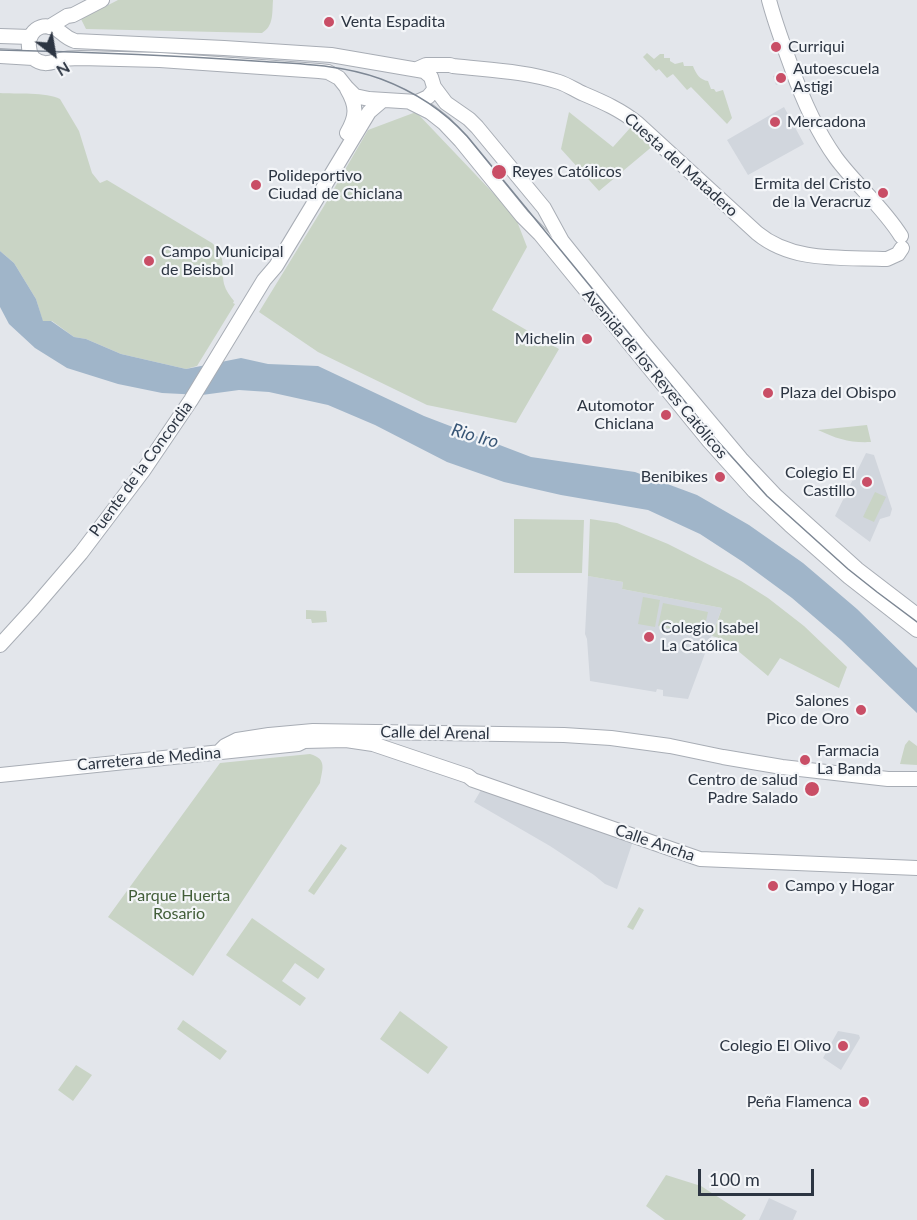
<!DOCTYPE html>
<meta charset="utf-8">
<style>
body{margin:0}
#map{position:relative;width:917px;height:1220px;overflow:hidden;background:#e3e6eb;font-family:Lato,sans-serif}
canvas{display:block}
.north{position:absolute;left:24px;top:24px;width:60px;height:60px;-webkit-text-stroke:4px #f3f5f8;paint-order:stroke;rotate:149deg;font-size:16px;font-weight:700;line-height:24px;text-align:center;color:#2c3542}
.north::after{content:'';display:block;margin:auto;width:21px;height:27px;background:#2c3542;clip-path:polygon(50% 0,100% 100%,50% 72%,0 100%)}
.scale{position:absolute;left:698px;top:1169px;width:116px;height:27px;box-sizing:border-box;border:3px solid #2c3542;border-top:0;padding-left:8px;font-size:18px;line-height:21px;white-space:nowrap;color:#2c3542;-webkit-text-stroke:4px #f3f5f8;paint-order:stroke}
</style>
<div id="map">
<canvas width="917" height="1220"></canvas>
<div class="north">N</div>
<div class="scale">100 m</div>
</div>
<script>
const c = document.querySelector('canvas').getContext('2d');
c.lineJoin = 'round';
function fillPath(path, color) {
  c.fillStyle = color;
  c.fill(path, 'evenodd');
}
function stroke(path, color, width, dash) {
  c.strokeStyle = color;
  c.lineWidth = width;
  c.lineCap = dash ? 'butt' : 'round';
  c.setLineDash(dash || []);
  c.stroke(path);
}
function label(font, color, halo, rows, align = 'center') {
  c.font = font + ' Lato,sans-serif';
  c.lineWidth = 4.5;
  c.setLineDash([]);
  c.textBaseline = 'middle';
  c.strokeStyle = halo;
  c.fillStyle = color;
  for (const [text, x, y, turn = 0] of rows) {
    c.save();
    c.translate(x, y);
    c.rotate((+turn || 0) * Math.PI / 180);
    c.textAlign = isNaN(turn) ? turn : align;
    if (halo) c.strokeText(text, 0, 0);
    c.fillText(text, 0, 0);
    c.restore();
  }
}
const built = new Path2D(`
 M 787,70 L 790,80 L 776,85 L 773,76 Z
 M 784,107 L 804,144 L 748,175 L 727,140 Z
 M 866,453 L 874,455 L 892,509 L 890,516 L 880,519 L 870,542 L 835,516 Z
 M 588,576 L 623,582 L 622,589 L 722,608 L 688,699 L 663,696 L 663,690 L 657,689 L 656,692 L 590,681 L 587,639 L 585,634 Z
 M 481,790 L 633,841 L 617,889 L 605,884 L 594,875 L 550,846 L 474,802 Z
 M 838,1031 L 855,1034 L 859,1035 L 860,1038 L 841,1070 L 823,1058 Z
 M 769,1198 L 797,1211 L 793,1220 L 759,1220 Z`);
const green = new Path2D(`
 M 118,0 L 273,0 C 272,13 274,26 262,33 L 86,29 L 81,19 Z
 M 647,53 L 654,59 L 660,54 L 664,54 L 664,58 L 670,58 L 670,61 L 675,64 L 683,62 L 684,66 L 693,66 C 696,74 700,80 708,81 L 711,89 L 714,89 L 716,92 L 723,90 L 732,118 L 727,124 L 691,87 L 687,90 L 673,74 L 667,78 L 659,69 L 656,71 L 643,57 Z
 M 0,93 C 15,94 47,92 60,99 L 79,131 L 92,173 L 100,183 L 107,180 L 212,243 C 227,257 221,266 224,284 C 226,291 230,296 234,301 L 233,303 L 235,304 L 197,366 L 186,369 L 121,354 L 86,339 L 74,337 L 52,321 L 43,322 L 36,299 L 14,263 L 0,251 Z
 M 416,112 L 515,216 L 527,247 L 492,310 L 559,349 L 516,423 L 427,405 L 318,352 L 259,312 L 324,206 L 368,130 Z
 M 569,112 L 613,147 L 631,127 L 654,145 L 599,191 L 561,149 Z
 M 867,425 L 871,442 C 850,443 837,439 818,430 Z
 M 875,492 L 886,497 L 874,522 L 863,517 Z
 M 514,519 L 584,520 L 582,573 L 514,573 Z
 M 590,519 L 617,523 L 668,544 L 741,581 L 768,598 L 804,626 L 847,667 L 839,688 L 780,658 L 768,676 L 725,640 L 712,636 L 722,608 L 622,589 L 623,582 L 588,576 Z
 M 643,597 L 660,600 L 655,627 L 638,624 Z
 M 663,603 L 708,612 L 703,635 L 658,626 Z
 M 306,610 L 326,611 L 327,622 L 312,623 L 311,619 L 306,619 Z
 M 909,740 L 917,746 L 917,765 L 900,764 L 905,745 Z
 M 310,754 C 328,759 322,770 320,783 L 193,976 L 108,917 L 220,763 Z
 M 341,844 L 347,848 L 314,895 L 308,891 Z
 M 639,907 L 644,910 L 633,930 L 627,927 Z
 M 252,918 L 325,969 L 318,979 L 295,963 L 282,981 L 306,998 L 300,1006 L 226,955 Z
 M 400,1011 L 448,1047 L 428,1074 L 380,1039 Z
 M 183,1020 L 227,1051 L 220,1060 L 177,1029 Z
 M 76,1065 L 92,1075 L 73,1101 L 58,1090 Z
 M 666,1175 L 701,1186 L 746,1215 L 742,1220 L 665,1220 L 646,1206 Z`);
const water = new Path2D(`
 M 0,251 L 14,263 L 36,299 L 43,321 L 51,321 L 74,337 L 86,339 L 121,354 L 186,369 L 241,358 L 268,364 L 318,366 L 424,416 L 531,457 L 635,472 L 697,495 L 749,525 L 803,563 L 857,609 L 917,668 L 917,713 L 841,640 L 792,598 L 743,562 L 700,534 L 648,510 L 561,495 L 504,482 L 447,462 L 375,425 L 328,405 L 269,392 L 239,390 L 202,395 L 162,393 L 118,384 L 67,368 L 35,348 L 9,324 L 0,307 Z`);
const secondary = new Path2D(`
 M 769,0 C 775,23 783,44 791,66 C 802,98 816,130 836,158 C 856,185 883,207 901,236
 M 49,27 L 67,16 L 73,15 L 102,0
 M 0,36 L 30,37
 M 0,56 L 33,58 C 43,66 49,63 60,60 C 67,58 74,58 80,58 L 160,60 L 319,71 L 328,72 L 339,78 L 347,88 L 355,96 L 369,99 L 417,102 L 428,97 L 433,91 L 434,87
 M 33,58 C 22,42 34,20 54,28 C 62,31 63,37 75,41 L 224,48 L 331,55 L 424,71 L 431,77 L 434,87 L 446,103 L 469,119 L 477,127 L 544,208 L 562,241 L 642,341 L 741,459 L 776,496 L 857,569 L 917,615
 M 417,69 L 426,65 L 450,65 L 453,66 C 488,70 525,71 559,82 C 568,85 575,90 584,94 C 603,102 621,110 637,123 L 757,233 C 793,263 843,257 887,259 L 898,254 L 902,248
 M 410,102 L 430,112 L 444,123 L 461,141 L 522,216 L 540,234 L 709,441 L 754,491 L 790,525 L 849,577 L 917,630
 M 347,133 C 357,116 357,106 347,89
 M 0,645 L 33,609 L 81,553 L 143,471 L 191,400 L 264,280 L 276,266 L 369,112 L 383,100
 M 219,752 L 225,746 L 237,740 L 269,735 L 313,731 L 564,735 L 611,738 L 670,746 L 723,757 L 782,767 L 888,779 L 917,779
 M 0,775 L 298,744 L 304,741 L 346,740 L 373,744 L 468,776 L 473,780 L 700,859 L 917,868`);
const tram = new Path2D(`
 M 0,50 C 85,52 170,55 255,61 C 297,64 340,64 381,79 C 413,91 444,111 467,136 L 714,437 L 767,496 L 848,569 L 877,592 L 917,622`);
const markers = [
 [329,22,6,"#c94e66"],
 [776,47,6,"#c94e66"],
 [781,78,6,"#c94e66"],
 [775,122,6,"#c94e66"],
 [499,172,8,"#c94e66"],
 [256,185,6,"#c94e66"],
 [883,193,6,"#c94e66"],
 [149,261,6,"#c94e66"],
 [587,339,6,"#c94e66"],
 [768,393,6,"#c94e66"],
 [666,415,6,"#c94e66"],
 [720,477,6,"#c94e66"],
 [867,482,6,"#c94e66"],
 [649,637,6,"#c94e66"],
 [861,710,6,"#c94e66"],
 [805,760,6,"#c94e66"],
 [812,789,8,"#c94e66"],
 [773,886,6,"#c94e66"],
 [843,1046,6,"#c94e66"],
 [864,1102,6,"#c94e66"]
];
const poiNames = [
 ["Venta Espadita",341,22],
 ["Curriqui",788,47],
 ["Autoescuela",793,69],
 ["Astigi",793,87],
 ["Mercadona",787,122],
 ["Reyes Católicos",512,172],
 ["Polideportivo",268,176],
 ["Ciudad de Chiclana",268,194],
 ["Ermita del Cristo",871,184,"right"],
 ["de la Veracruz",871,202,"right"],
 ["Campo Municipal",161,252],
 ["de Beisbol",161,270],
 ["Michelin",575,339,"right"],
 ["Plaza del Obispo",780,393],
 ["Automotor",654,406,"right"],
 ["Chiclana",654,424,"right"],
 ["Colegio El",855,473,"right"],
 ["Castillo",855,491,"right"],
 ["Benibikes",708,477,"right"],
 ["Colegio Isabel",661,628],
 ["La Católica",661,646],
 ["Salones",849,701,"right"],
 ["Pico de Oro",849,719,"right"],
 ["Farmacia",817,751],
 ["La Banda",817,769],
 ["Centro de salud",798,780,"right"],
 ["Padre Salado",798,798,"right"],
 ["Campo y Hogar",785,886],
 ["Colegio El Olivo",831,1046,"right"],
 ["Peña Flamenca",852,1102,"right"]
];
const streetNames = [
 ["Cuesta del Matadero",681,165,42],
 ["Avenida de los Reyes Católicos",655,374,50],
 ["Puente de la Concordia",141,469,-54],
 ["Calle del Arenal",435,733,1],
 ["Carretera de Medina",149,759,-5],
 ["Calle Ancha",655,843,19]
];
const parkNames = [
 ["Parque Huerta",179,896],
 ["Rosario",179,914]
];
const waterNames = [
 ["Rio Iro",475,436,16]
];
fillPath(built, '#d1d6dd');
fillPath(green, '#c9d4c5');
fillPath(water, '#a0b5c9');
stroke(secondary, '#a8adb5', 16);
stroke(secondary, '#fff', 14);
stroke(tram, '#7d8794', 1.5);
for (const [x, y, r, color] of markers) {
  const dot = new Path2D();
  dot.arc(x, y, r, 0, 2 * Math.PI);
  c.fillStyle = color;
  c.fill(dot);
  stroke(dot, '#f3f5f8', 2);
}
label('16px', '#2c3542', '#f3f5f8', poiNames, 'left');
label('16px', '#2c3542', '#f3f5f8', streetNames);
label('16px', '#425e39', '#f3f5f8', parkNames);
label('italic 18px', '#375575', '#f3f5f8', waterNames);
</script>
